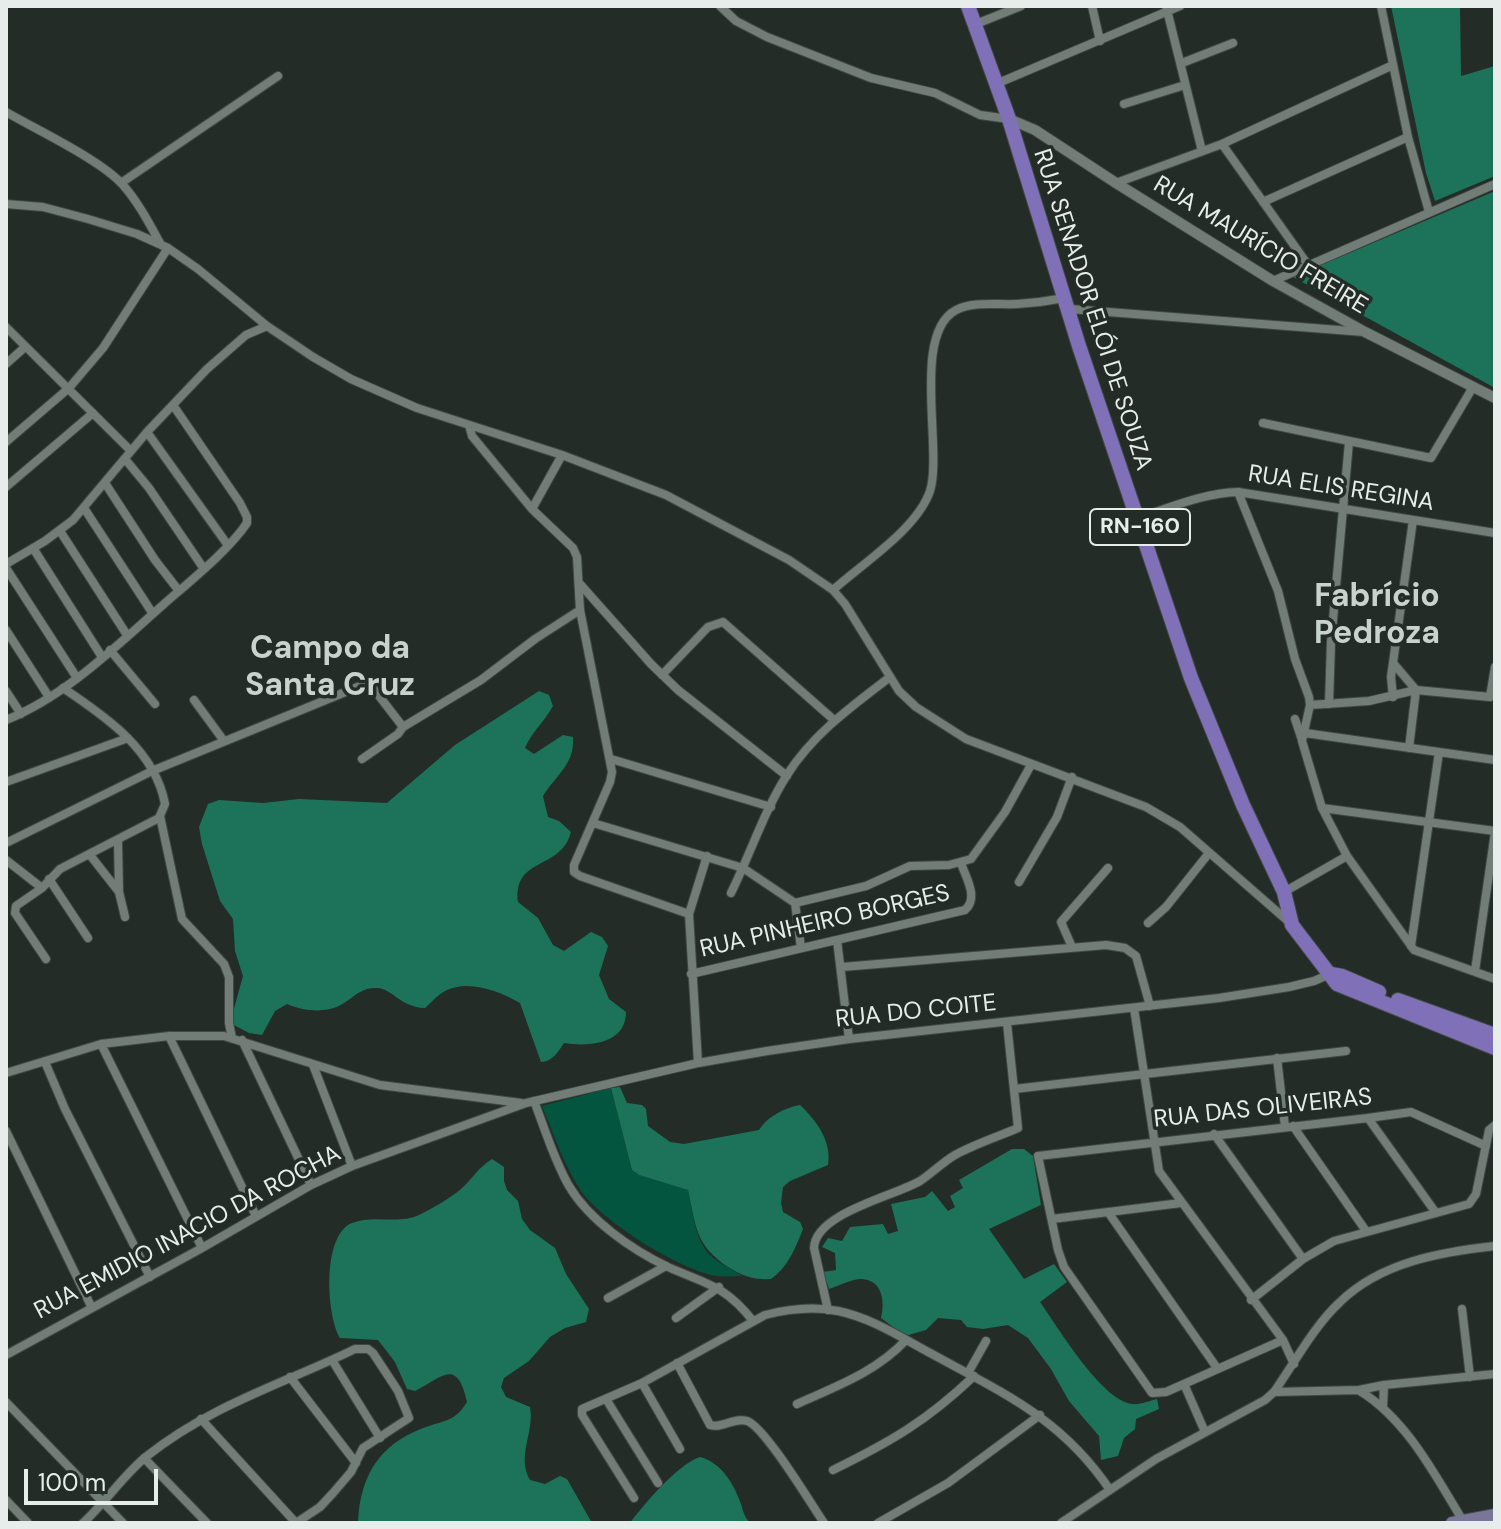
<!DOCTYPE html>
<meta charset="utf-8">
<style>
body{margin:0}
#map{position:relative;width:1501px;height:1529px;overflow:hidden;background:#242c28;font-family:"DM Sans",sans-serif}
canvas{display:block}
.frame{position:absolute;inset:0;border:8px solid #e7edeb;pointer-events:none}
.scale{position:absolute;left:24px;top:1469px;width:134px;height:36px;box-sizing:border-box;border:4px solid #e7edeb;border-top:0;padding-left:10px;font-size:24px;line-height:28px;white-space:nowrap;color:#e7edeb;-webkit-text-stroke:6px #242c28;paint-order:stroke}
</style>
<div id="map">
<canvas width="1501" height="1529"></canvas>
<div class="frame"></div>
<div class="scale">100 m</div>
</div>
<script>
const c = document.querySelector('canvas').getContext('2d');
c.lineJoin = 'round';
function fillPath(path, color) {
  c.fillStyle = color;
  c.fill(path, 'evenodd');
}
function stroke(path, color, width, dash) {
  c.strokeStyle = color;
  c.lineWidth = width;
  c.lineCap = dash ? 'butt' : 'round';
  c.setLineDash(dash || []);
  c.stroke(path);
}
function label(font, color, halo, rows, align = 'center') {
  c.font = font + ' "DM Sans",sans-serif';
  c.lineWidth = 7;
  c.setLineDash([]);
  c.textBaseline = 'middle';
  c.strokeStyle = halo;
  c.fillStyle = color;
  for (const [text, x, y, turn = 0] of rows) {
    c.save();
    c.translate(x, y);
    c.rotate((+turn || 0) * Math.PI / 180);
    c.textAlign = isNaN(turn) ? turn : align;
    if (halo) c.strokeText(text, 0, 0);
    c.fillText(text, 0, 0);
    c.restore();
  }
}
const green = new Path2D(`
 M 611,1088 L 632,1170 L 639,1175 L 688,1190 C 693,1211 694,1238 710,1255 C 718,1263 732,1269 742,1276 C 734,1276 725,1277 717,1276 C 681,1271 602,1221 581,1191 C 564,1166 554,1134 542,1106 Z`);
const forest = new Path2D(`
 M 1391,6 L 1460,6 L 1461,76 L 1495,66 L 1495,176 L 1435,201 L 1426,173 Z
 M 1495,191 L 1495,388 L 1293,277 Z
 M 539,691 L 549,695 L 553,706 C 545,721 531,733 525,748 L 534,754 L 563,735 L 573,737 C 575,764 556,775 543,796 L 548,817 L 559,821 L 571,832 C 561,871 513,856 518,902 L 538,918 L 553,945 L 564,951 L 591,932 L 602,937 L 608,946 L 599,975 L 609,999 L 626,1012 C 626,1044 589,1047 564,1043 C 558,1052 552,1062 541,1062 L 520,1003 C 499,991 468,979 445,991 C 437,995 431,1003 425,1008 C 399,1007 392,987 375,988 C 363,988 357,994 347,1001 C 330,1014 306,1012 287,1004 L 275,1011 L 262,1035 L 249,1033 L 230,1023 L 243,976 L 235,951 L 233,919 L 220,901 L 202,844 L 199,827 L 208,804 L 219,800 L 263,803 L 299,799 L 387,803 L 455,745 Z
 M 620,1087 L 627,1103 L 642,1105 L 646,1109 L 648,1126 L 670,1142 L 684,1144 L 759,1130 C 768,1116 784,1108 800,1105 C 817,1121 832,1142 828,1165 L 790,1181 L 783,1187 L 781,1203 L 783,1212 L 800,1222 L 803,1229 C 795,1249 788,1267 771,1279 C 754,1280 742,1276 728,1267 C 695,1245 696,1226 688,1190 L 639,1175 L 632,1170 L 611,1088 Z
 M 1012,1149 L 1024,1149 L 1033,1156 L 1041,1205 L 989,1229 L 1024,1279 L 1054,1264 L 1067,1282 L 1040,1302 C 1057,1326 1102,1401 1132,1404 C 1140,1405 1149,1401 1157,1399 L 1159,1409 L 1136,1419 L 1135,1429 L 1124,1438 L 1118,1456 L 1101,1460 L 1099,1436 L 1069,1401 L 1051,1369 L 1028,1338 L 1008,1325 L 983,1329 L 967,1327 L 961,1320 L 938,1318 L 926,1330 L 905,1336 L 881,1318 C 885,1302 883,1279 860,1279 C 850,1280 838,1286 829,1289 L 823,1272 L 836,1270 L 835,1253 L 822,1247 L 828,1238 L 842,1241 L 850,1227 L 883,1224 L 888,1234 L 898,1231 L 891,1204 L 925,1197 L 932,1191 L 948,1211 L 955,1207 L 950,1196 L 963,1188 L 959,1180 Z
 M 492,1159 L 504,1167 L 504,1181 L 507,1190 L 518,1201 L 522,1219 L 530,1230 L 555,1248 L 566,1274 L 589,1309 L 586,1322 L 565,1328 L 550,1337 L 529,1361 L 504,1378 L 501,1387 L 506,1397 L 530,1407 C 535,1432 516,1456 530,1480 L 545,1484 L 560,1476 L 567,1479 L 592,1523 L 358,1523 C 360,1472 383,1440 432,1425 C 449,1420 457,1418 467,1402 C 457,1356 441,1378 415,1391 L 407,1389 L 395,1362 L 378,1340 L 340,1338 C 326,1314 322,1235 352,1223 C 374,1214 398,1225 419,1215 C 433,1208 449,1199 461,1189 C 472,1179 479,1167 492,1159 Z
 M 700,1457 C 719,1462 732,1480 739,1499 C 743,1508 743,1516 750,1523 L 630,1523 C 645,1503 677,1465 700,1457 Z`);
const minor = new Path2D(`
 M 720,6 L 736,21 L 767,37 L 871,78 L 935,93 L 980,115 L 1009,119
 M 1092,6 L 1100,41
 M 1166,6 L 1202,151
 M 1381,6 L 1408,137 L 1429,212
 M 976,24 L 1021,6
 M 1182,63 L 1233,43
 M 996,84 L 1180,6
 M 1124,104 L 1185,85
 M 6,112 C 37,130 101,160 123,185 C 138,202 149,223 160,243
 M 1222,144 L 1308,265
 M 121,183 L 278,76
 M 1116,183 L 1222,144 L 1393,65
 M 1263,202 L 1408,137
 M 6,204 L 43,207 L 88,219 L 137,234 L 168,248 L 198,269 L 267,326 L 313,357 L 351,379 L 417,408 L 562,455 L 666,495 L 789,560 L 833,590 L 845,604 L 899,691 L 916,707 L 966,739 L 1146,807 L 1180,827 L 1289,922
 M 1273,281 L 1495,184
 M 1070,309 L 1364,332
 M 6,327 L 131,451
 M 6,364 L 25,347
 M 1263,423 L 1431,458 L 1473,387
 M 469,425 L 472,436 L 532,509 L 573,548 L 577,557 L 580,610 L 612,772 L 610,782 L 574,865 L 574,872 L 580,876 L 689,914
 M 147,432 L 227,544
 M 6,442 L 69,388 L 103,348 L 168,248
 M 125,459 L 149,488 L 204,569
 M 105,483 L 155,560 L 179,591
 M 6,487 L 93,413
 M 1238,492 L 1278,591 L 1295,659 L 1309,697 L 1310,705 L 1302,741 L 1322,808 L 1347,856 L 1414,950 L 1495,979
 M 84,508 L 153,614
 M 532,509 L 562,455
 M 1137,518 C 1170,508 1203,493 1238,492 L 1495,533
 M 60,531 L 127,635
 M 33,548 L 102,657
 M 6,564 L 45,541 L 73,520 L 147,432 L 207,369 L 246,335 L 267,326
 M 6,568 L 77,678
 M 580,584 L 651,664 L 678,690 L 787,776
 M 833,590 C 863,563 917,529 930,491 C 943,450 911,334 956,310 C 973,301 998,305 1017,304 C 1033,303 1049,301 1065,298
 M 6,630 L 49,697
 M 110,650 L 155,704
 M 1394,664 L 1416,690 L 1409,748
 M 662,675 L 708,627 L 723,622 L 834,720
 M 6,691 L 21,714
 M 1393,697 L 1391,677 L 1413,520
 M 194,700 L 224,741
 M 1329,704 L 1331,642 L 1349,442
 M 1310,705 L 1369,701 L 1416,690 L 1490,697 L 1495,667
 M 1295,719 L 1302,740
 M 6,720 C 66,696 116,646 164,604 C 189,582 229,550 247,523 L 247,517 L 240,503 L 173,405
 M 1305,733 L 1495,760
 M 362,759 L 398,734 L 403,727 L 481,680 L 535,639 L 580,610
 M 611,759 L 771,807
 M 6,782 L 128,738
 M 1322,808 L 1495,831
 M 160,816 L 182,919 L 224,964 L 229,977 L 229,1023 L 232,1038
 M 593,823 L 743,868 L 795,903 L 801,948
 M 118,840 L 119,892 L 125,917
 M 6,843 L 152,771 L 360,686 L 373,688 L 403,727
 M 90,855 L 119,892
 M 6,860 L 42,888
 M 49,879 L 88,938
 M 1019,882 L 1057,817 L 1072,777
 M 1284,892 L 1347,856
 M 731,893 C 750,855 764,811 787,775 C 813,734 852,706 890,677
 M 795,903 L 866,886 L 910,866 L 949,865 L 971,859 L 1005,812 L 1031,765
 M 1148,923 L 1166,907 L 1209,853
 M 837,940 L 849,1039
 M 1411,946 L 1439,752
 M 1072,947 L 1061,922 L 1108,868
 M 46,959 L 15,913 L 16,906 L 42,888 L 60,869 L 159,818 L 165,804 C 155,750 105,716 63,688
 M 842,967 L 1106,945 L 1125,948 L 1136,956 L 1150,1006
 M 1475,971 L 1495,832
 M 691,974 L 965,910 C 979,898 966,878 961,863
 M 1134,1008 L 1159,1171 L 1283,1340 L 1294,1364
 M 169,1036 L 256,1216
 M 242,1040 L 311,1185
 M 101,1044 L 202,1248
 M 1277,1058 L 1285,1127
 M 45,1062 L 65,1109 L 150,1277
 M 698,1063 L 689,914 L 707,856
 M 313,1065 L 352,1166
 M 6,1073 L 101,1044 L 169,1036 L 224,1036 L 380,1085 L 521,1103
 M 1014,1089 L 1346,1051
 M 534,1101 C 545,1129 554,1160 569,1186 C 589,1220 632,1250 668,1267 C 706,1284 725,1285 753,1321
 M 1368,1118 L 1436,1213
 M 1293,1126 L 1366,1231
 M 6,1131 L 91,1306
 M 1214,1134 L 1303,1259
 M 1108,1212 L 1217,1368
 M 1052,1219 L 1181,1203
 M 608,1298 L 666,1266
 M 1251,1300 L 1303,1259 L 1334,1241 L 1469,1204 L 1476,1194 L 1489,1130 L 1495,1125
 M 1462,1309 L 1470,1377
 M 828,1310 L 814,1248 C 815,1213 895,1196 920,1181 C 932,1173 943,1162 955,1155 C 975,1144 997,1137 1018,1128 L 1007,1023
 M 676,1318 L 719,1287
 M 1283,1340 L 1166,1392 L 1152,1393 L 1064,1267 L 1058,1250 L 1038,1156 L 1368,1118 L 1411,1112 L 1486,1146
 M 6,1355 L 202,1248 L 311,1185 L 352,1166 L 526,1103 L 698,1063 L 767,1051 L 849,1039 L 1219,998 L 1289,987 L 1314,981 L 1330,974
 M 332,1360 L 380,1438
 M 677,1363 L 710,1425 C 722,1429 734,1417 747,1421 C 765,1427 811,1504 824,1523
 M 968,1373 L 986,1341
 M 290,1377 L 356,1463
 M 642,1383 L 680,1449
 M 1184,1384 L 1205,1432
 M 1360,1391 C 1407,1420 1435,1475 1463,1521
 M 1274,1392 L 1359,1390 L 1384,1385 L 1495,1374
 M 606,1399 L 658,1483
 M 6,1402 L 123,1523
 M 797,1404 C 837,1386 876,1372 906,1340
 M 1383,1408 L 1384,1385
 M 201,1419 L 296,1523
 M 144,1458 L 207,1523
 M 833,1470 C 890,1442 927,1421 974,1376
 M 634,1498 L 582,1415 L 582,1409 L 642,1383 L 765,1315 C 788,1309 813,1306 838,1311 C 872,1318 902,1338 932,1354 C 1005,1394 1062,1419 1110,1490
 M 6,1500 L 28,1523
 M 83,1523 C 105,1503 126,1472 147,1456 C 211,1405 283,1384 355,1349 L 368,1349 L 373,1353 L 398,1391 L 409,1418 L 363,1448 L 351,1472 L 333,1493 L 320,1507 L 296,1523
 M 878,1523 L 948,1483 L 1040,1415
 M 1061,1523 L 1156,1459 L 1265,1400 L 1274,1392 C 1295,1362 1314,1326 1340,1302 C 1381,1262 1441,1252 1495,1246`);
const tertiary = new Path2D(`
 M 1009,119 L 1035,130 L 1116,183 L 1273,281 L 1365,332 L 1495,398`);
const secondary = new Path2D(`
 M 1452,1523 L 1495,1515`);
const primary = new Path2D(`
 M 968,6 L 1009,119 L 1079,346 L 1191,678 L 1243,805 L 1284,892 L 1292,925 L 1337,984 L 1495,1048
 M 1331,974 L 1342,976 L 1379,992
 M 1398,1000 L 1495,1035`);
const shields = [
 [1140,527,100]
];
const shieldNames = [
 ["RN-160",1140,527]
];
const streetNames = [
 ["RUA MAURÍCIO FREIRE",1260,246,31],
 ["RUA SENADOR ELÓI DE SOUZA",1092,310,72],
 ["RUA ELIS REGINA",1341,489,9],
 ["RUA PINHEIRO BORGES",825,922,-13],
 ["RUA DO COITE",916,1012,-6],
 ["RUA DAS OLIVEIRAS",1263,1109,-6],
 ["RUA EMIDIO INACIO DA ROCHA",188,1233,-28]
];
const districtNames = [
 ["Fabrício",1377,598],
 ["Pedroza",1377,635],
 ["Campo da",330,650],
 ["Santa Cruz",330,687]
];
fillPath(green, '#04553f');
fillPath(forest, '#1d7359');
stroke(minor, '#414845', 10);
stroke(tertiary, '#414845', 12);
stroke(secondary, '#414845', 14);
stroke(primary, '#414845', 16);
stroke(minor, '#737d78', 8);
stroke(tertiary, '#737d78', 10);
stroke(secondary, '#7a7698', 12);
stroke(primary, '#8070b8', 14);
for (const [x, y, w] of shields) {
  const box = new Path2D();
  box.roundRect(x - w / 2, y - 18, w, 36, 6);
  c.fillStyle = '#242c28';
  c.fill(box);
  stroke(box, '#e7edeb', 2);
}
label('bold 22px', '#e7edeb', null, shieldNames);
label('24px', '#e7edeb', '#242c28', streetNames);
label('bold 32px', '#c8d3ce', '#242c28', districtNames);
</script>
